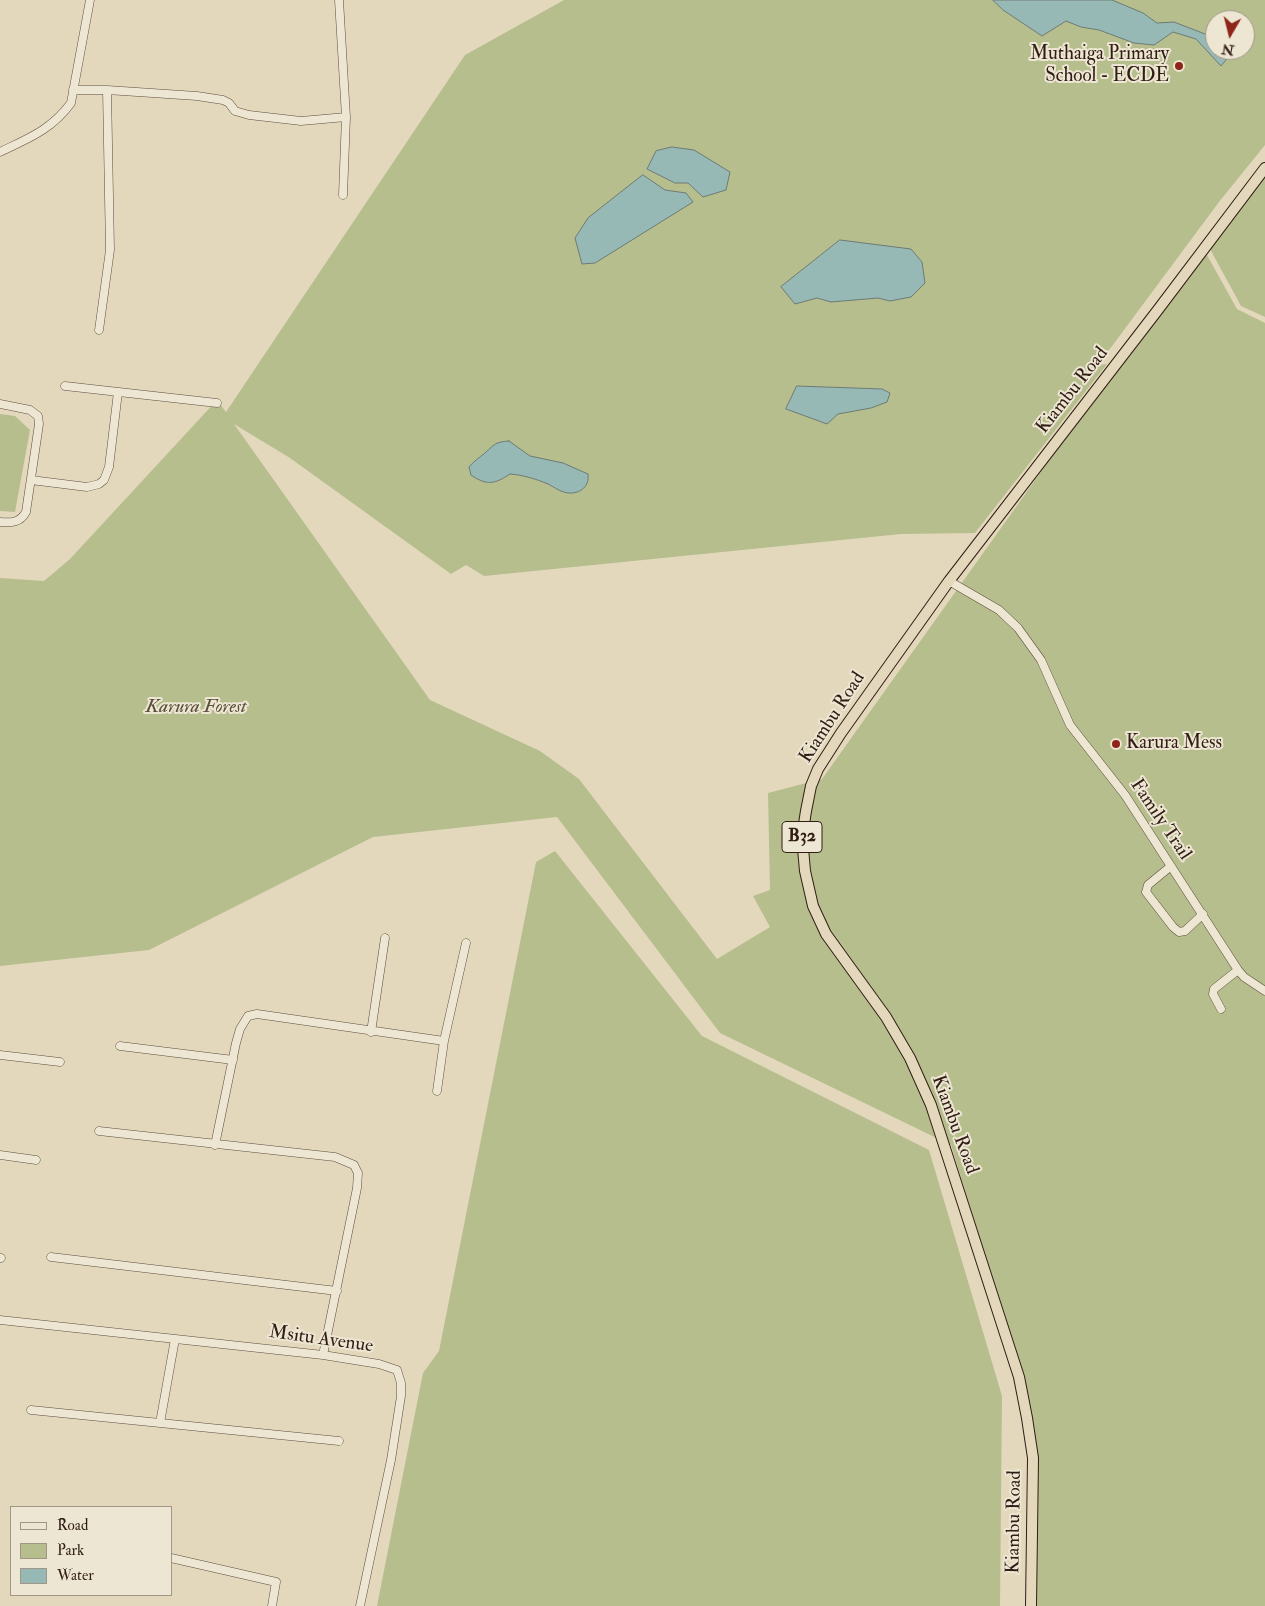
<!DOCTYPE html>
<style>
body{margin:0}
#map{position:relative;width:1265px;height:1606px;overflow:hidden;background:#e3d8bc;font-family:"IM FELL Double Pica",serif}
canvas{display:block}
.legend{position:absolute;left:10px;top:1506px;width:162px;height:90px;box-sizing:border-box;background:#ede6d3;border:1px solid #a29687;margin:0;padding:6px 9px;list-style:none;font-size:15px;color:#311d14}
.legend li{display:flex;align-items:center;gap:10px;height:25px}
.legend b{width:25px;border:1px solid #a29687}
.north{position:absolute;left:1205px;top:10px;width:50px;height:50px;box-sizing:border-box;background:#ede6d3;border:1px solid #a29687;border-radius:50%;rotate:188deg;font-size:14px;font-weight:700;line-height:20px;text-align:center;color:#311d14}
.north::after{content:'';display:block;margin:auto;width:18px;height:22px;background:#8f2418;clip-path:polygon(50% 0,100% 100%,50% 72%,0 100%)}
</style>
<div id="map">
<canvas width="1265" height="1606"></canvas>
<ul class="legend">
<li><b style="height:6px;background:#ede6d3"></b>Road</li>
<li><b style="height:14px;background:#b6be8e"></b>Park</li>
<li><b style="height:14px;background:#96b9b5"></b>Water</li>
</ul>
<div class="north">N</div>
</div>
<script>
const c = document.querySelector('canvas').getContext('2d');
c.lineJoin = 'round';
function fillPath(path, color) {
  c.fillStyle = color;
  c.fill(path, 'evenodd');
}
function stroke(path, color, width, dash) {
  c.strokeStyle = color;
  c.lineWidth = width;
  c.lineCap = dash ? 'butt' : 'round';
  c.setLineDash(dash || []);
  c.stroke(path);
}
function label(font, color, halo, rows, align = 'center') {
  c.font = font + ' "IM FELL Double Pica",serif';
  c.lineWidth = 4;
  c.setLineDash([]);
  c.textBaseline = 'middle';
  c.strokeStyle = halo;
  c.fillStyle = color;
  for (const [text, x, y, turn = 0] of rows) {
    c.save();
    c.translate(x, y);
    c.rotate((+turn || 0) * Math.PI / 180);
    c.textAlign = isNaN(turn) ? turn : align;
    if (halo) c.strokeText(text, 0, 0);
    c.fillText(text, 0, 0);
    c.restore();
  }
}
const green = new Path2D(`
 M 564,0 L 1265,0 L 1265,145 L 1219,202 L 1098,365 L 1107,364 L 975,533 L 901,534 L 484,576 L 466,565 L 451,574 L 290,458 L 234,424 L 430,700 L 540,751 L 579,779 L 717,959 L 770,927 L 753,896 L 770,890 L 768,793 L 822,779 L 1202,246 L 1237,309 L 1265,323 L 1265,1606 L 1028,1606 L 1031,1474 L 1027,1393 L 951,1145 L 720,1033 L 557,817 L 373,837 L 149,950 L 0,966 L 0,578 L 44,581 L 70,559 L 217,400 L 226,412 L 465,55 ZM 1215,20 L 1245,20 L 1245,50 L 1215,50 Z
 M 1265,176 L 1265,317 L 1241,306 L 1210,249 Z
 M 0,414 L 15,416 L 30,430 L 15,512 L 0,511 Z
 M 555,851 L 702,1036 L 929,1150 L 1002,1396 L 1000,1606 L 377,1606 L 423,1373 L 439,1351 L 536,862 Z`);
const water = new Path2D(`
 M 993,0 L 1112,0 L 1143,13 L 1157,23 L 1174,22 L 1205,34 L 1215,32 L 1215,50 L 1234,50 L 1221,66 L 1196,39 L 1173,32 L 1154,45 L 1134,43 L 1099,30 L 1081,27 L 1066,21 L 1042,36 L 1003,10 Z
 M 672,147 L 694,150 L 730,172 L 726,190 L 703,197 L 688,183 L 675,183 L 647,169 L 656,151 Z
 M 643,175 L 665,190 L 686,193 L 693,202 L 595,263 L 582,264 L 575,238 L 588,218 Z
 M 840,240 L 911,249 L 922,262 L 925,283 L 911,297 L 890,301 L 878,298 L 831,302 L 817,298 L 795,304 L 781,287 Z
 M 797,386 L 882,389 L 890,393 L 887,402 L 871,408 L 838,414 L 827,424 L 786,409 Z
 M 509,441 L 530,456 L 563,463 L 588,474 C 590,486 580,494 569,493 C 562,493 554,487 548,484 C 536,479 523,475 510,474 C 495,484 487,486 471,475 L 469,467 C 474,461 479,458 485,453 C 495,444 495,442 509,441 Z`);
const minor = new Path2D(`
 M 339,0 L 346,117 L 343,195
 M 73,90 L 107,90 L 197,96 L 223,100 L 229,103 L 235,111 L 249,115 L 301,121 L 346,117
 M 0,152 C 29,138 51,130 71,103 L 90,0
 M 99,330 L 110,250 L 107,90
 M 65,386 L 217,403
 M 0,404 L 30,410 L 38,416 L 39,424 L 26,512 C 20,523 11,523 0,522
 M 31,480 L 87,487 L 99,484 L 104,480 L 109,467 L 118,392
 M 949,581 L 999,610 L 1018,628 L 1041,660 L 1070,725 L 1125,795 L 1238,970 L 1244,977 L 1265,991
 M 1171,866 L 1148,885 L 1146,892 L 1173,927 L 1179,932 L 1185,931 L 1203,914
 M 1221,1009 L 1213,994 L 1214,989 L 1238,970
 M 371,1032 L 385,938
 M 120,1046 L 233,1060
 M 0,1055 L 60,1062
 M 437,1091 L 444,1041 L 466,943
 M 99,1131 L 335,1157 L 354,1165 L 358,1173 L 357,1188 L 323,1355
 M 215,1145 L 236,1043 L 240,1029 L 248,1016 L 257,1014 L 444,1041
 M 0,1155 L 36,1160
 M 51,1257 L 337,1291
 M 0,1258 L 1,1258
 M 0,1320 L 323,1355 L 379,1364 L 397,1370 L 401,1383 L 401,1396 L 391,1460 L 360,1606
 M 31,1410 L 339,1441
 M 160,1423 L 175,1339
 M 171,1558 L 276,1582 L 272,1606`);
const highway = new Path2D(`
 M 1031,1606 L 1033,1458 L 1027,1418 L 1019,1377 L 931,1105 L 910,1058 L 886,1017 L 826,934 L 813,906 L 805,871 L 802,837 L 806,811 L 811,786 L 818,769 L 841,733 L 949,581 L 1157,311 L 1265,168`);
const markers = [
 [1179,66,5,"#8f2418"],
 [1116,744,5,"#8f2418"]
];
const shields = [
 [802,837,40]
];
const shieldNames = [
 ["B32",802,837]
];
const poiNames = [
 ["Muthaiga Primary",1169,55],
 ["School - ECDE",1169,77],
 ["Karura Mess",1126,744,"left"]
];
const streetNames = [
 ["Kiambu Road",1073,391,-52],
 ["Kiambu Road",833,718,-57],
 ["Family Trail",1160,820,56],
 ["Kiambu Road",954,1125,70],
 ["Msitu Avenue",321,1340,8],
 ["Kiambu Road",1015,1522,-89]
];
const parkNames = [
 ["Karura Forest",196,708]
];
fillPath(green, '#b6be8e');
fillPath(water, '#96b9b5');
stroke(water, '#6e7b75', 1);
stroke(minor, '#5e4c3e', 9);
stroke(highway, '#311d14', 12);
stroke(minor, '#ede6d3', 8);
stroke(highway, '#e3d8bc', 10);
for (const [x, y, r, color] of markers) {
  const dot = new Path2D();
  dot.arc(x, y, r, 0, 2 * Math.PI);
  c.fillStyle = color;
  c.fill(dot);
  stroke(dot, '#ede6d3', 2);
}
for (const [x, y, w] of shields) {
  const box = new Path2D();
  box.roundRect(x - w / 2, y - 15.5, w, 31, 4);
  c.fillStyle = '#ede6d3';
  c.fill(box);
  stroke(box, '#311d14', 1);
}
label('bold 18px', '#311d14', null, shieldNames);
label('19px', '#311d14', '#ede6d3', poiNames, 'right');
label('19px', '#311d14', '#ede6d3', streetNames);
label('italic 19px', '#594d39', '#ede6d3', parkNames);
</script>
